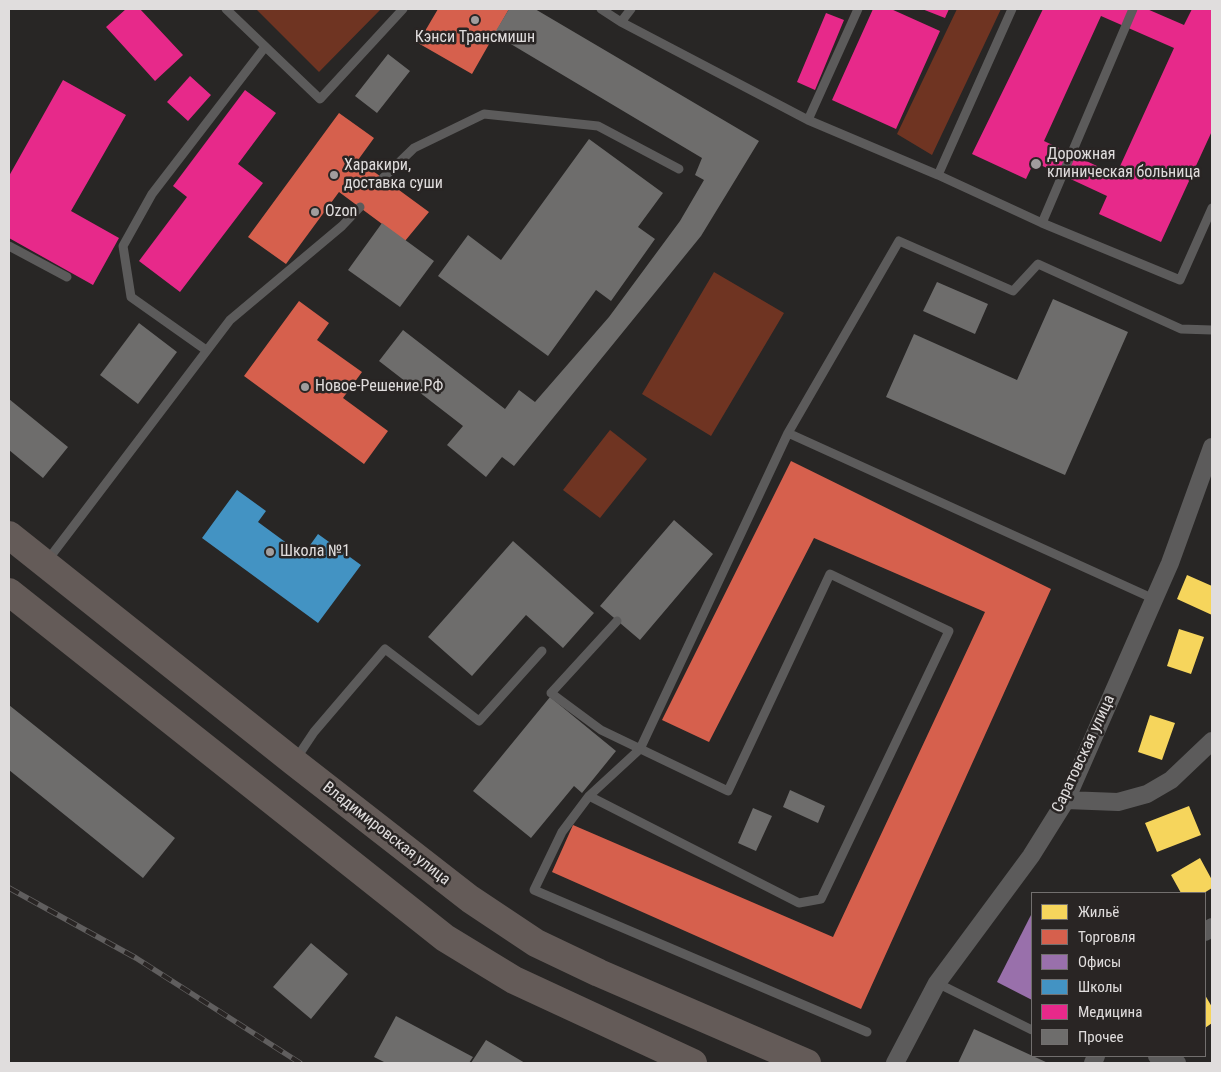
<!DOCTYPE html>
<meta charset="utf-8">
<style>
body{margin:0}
#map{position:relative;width:1221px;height:1072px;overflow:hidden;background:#282625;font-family:"Roboto Condensed",sans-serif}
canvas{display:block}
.frame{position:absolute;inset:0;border:10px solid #e0dddd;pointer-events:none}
.legend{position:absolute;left:1031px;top:892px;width:175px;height:165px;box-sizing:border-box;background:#292524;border:1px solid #726f6e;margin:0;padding:6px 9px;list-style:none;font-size:15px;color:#e0dddd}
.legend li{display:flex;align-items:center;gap:10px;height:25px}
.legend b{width:25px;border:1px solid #726f6e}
</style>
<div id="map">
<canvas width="1221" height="1072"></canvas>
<div class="frame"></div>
<ul class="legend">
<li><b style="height:14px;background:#f6d55c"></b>Жильё</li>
<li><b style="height:14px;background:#d6604d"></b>Торговля</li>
<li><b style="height:14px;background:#9970ab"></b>Офисы</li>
<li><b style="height:14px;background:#4393c3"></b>Школы</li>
<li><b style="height:14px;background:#e7298a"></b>Медицина</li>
<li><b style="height:14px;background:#6e6d6c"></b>Прочее</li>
</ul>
</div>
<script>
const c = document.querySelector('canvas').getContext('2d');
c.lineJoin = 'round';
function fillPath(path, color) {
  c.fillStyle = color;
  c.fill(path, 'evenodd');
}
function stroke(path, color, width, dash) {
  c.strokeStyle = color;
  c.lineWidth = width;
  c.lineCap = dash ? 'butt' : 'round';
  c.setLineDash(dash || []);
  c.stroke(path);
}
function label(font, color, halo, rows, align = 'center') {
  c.font = font + ' "Roboto Condensed",sans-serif';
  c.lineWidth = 5;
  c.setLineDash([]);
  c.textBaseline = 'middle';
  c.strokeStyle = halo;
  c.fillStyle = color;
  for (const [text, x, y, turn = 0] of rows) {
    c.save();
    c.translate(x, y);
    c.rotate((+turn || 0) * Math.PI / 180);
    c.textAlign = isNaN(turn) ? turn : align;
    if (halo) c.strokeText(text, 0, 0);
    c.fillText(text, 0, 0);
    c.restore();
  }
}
const green = new Path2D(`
 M 256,9 L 381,9 L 319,72 Z
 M 957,9 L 1001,9 L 932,155 L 897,134 Z
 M 714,272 L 784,313 L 711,436 L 642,394 Z
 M 610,430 L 647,459 L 600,518 L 563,490 Z`);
const homes = new Path2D(`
 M 1187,575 L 1212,586 L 1212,615 L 1177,599 Z
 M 1179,629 L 1204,637 L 1191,674 L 1167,666 Z
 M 1150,715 L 1175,723 L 1162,760 L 1138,752 Z
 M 1189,806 L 1201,835 L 1157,852 L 1145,823 Z
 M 1200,858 L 1212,880 L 1212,888 L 1204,893 L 1181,893 L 1171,875 Z
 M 1205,995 L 1212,1007 L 1212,1023 L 1205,1028 Z`);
const shops = new Path2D(`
 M 438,9 L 509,9 L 472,74 L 418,43 Z
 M 339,113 L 374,138 L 358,160 L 429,212 L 405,241 L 339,192 L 286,264 L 248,237 Z
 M 299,301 L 329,323 L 317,340 L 362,372 L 343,398 L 388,431 L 364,464 L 244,376 Z
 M 791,461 L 1051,589 L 861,1009 L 552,872 L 573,825 L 833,937 L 985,612 L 814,538 L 709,742 L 662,720 Z`);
const offices = new Path2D(`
 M 1032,913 L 1032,1000 L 997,982 Z`);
const schools = new Path2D(`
 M 237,490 L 266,511 L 258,522 L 303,555 L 318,534 L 361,565 L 318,623 L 202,538 Z`);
const health = new Path2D(`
 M 126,9 L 140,9 L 183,55 L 155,81 L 106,27 Z
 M 873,9 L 891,9 L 940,31 L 896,129 L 832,100 Z
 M 922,9 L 949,9 L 945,18 Z
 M 1043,9 L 1147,9 L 1184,25 L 1192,9 L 1212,9 L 1212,131 L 1161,242 L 1099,214 L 1107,196 L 1034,162 L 1026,179 L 972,154 ZM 1101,16 L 1174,48 L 1116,175 L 1044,141 Z
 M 826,13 L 844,20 L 815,90 L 797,82 Z
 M 190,76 L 211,95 L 188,121 L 167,102 Z
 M 63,80 L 126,115 L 71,211 L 119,238 L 93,285 L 9,238 L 9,176 Z
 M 245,90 L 276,113 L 238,164 L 263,183 L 180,292 L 139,261 L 187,197 L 173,186 Z`);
const building = new Path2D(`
 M 509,9 L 535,9 L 759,141 L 701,236 L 514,466 L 502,457 L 486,477 L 447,445 L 463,426 L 379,361 L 403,330 L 505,409 L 519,390 L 535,402 L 609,317 L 680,221 L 704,180 L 695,175 L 702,158 L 494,34 Z
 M 388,54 L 410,71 L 377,113 L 355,96 Z
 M 589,139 L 663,193 L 638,227 L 655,239 L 611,301 L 596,290 L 548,356 L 438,276 L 468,235 L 501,260 Z
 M 382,223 L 434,261 L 400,307 L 348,270 Z
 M 937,282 L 988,304 L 975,334 L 923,311 Z
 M 1053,299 L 1128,332 L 1065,475 L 886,397 L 914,334 L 1017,380 Z
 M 139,323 L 177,352 L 138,404 L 100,375 Z
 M 9,399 L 68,447 L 43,478 L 9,450 Z
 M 674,520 L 713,554 L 640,640 L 600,606 Z
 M 513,541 L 594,613 L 563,648 L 526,615 L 472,676 L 428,637 Z
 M 550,697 L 616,751 L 582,793 L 574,786 L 531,838 L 473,791 Z
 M 9,705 L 175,838 L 143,878 L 9,770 Z
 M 790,790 L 825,806 L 818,823 L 783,807 Z
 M 753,808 L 772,816 L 756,851 L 738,843 Z
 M 311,943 L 348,974 L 311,1019 L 273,987 Z
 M 396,1016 L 473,1057 L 469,1063 L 386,1063 L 374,1057 Z
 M 974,1029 L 1048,1063 L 958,1063 Z
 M 486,1040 L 525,1063 L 471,1063 Z`);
const service = new Path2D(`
 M 226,9 L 320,99 L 403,9
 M 601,9 L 621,22 L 808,120 L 858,9
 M 621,22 L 631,9
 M 808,120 L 938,175 L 1042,223 L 1180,280 L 1212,208
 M 938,175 L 1012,9
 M 383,178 L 414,148 L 484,114 L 598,126 L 679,169
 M 1042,223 L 1133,9
 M 9,246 L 67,277
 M 206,350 L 131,297 L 123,246 L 152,194 L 265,47
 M 788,433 L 899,241 L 1013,291 L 1038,264 L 1181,329 L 1212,330
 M 47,561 L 230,320 L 342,226 L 360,207
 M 296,759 L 314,732 L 385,649 L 479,721 L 542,651
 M 589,796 L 799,903 L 821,899 L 949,631 L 830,574 L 728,791 L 601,730 L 551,693 L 617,621
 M 937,983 L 1032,1030
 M 867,1032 L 534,890 L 562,832 L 589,796 L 640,749 L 788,433 L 1154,599`);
const minor = new Path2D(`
 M 1066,800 L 1118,802 L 1147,794 L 1171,780 L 1212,741
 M 1205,932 L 1212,927
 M 1157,1056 L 1177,1063
 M 895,1063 L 937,983 L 1031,856 L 1066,800 L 1170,563 L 1212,447
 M 1093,1063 L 1096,1056`);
const primary = new Path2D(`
 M 9,535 L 294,762 L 470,899 L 536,943 L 599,973 L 807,1063
 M 9,592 L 445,938 L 514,980 L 693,1063`);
const rail = new Path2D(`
 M 9,888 L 136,958 L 300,1063`);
const markers = [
 [475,20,5,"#a09d9d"],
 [1036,164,6,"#a09d9d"],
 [334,175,5,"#a09d9d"],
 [315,212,5,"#a09d9d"],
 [305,387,5,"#a09d9d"],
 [270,552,5,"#a09d9d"]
];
const poiNames = [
 ["Кэнси Трансмишн",475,38,"center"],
 ["Дорожная",1047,155],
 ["клиническая больница",1047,173],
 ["Харакири,",344,166],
 ["доставка суши",344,184],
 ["Ozon",325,212],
 ["Новое-Решение.РФ",315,387],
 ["Школа №1",280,552]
];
const streetNames = [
 ["Саратовская улица",1084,754,-65],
 ["Владимировская улица",386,834,38]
];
fillPath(green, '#6f3422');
fillPath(homes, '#f6d55c');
fillPath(shops, '#d6604d');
fillPath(offices, '#9970ab');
fillPath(schools, '#4393c3');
fillPath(health, '#e7298a');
fillPath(building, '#6e6d6c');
stroke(service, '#5c5b5b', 9);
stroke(minor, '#5c5b5b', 18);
stroke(primary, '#645b58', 28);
stroke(rail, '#605e5e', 5.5);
stroke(rail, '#292524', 4, [11]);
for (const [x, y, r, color] of markers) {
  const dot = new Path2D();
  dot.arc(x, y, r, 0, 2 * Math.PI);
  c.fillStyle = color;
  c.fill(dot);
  stroke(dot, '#292524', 2);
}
label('16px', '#e0dddd', '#292524', poiNames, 'left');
label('16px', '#e0dddd', '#292524', streetNames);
</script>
